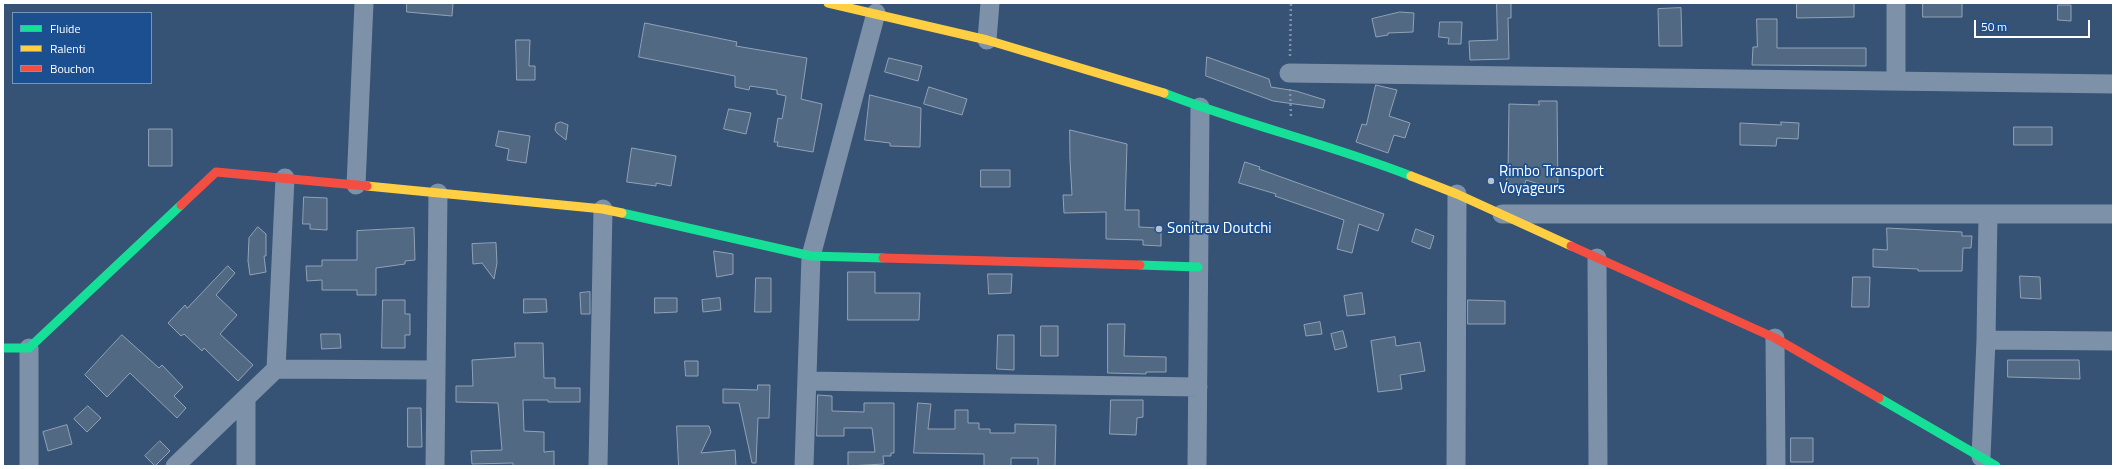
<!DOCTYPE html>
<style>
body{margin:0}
#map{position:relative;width:2116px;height:469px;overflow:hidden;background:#365274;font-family:"Titillium Web",sans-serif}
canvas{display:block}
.frame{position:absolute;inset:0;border:4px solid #fff;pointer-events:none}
.legend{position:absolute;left:12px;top:12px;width:140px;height:72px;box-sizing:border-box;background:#1b4f8f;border:1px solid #7695bc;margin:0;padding:5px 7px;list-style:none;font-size:12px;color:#fff}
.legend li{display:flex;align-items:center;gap:8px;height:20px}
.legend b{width:20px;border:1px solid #7695bc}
.scale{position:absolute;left:1974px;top:20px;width:116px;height:18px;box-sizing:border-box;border:2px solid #fff;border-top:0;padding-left:5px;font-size:12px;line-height:14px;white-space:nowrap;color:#fff;-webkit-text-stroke:3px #1b4f8f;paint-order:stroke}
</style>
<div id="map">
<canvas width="2116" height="469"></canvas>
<div class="frame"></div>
<ul class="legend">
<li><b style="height:5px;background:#16e098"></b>Fluide</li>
<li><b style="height:5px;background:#ffcf43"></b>Ralenti</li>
<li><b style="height:5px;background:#f24e42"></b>Bouchon</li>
</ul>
<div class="scale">50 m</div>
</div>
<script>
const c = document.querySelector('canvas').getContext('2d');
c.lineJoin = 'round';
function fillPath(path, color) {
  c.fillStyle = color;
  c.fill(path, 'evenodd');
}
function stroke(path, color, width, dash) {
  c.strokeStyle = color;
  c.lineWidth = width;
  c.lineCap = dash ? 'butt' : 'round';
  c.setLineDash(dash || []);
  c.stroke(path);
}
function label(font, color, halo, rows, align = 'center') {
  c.font = font + ' "Titillium Web",sans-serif';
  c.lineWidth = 3.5;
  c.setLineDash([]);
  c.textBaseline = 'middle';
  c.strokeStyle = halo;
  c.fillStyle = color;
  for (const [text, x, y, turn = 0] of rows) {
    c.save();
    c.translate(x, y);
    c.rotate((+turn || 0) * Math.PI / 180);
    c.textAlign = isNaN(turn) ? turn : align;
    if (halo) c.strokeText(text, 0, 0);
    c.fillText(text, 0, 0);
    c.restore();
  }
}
const building = new Path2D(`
 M 407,3 L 453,3 L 452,16 L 407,12 Z
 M 1497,3 L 1511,3 L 1511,18 L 1508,18 L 1509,59 L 1470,60 L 1469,41 L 1497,40 Z
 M 1797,3 L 1854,3 L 1854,17 L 1797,18 Z
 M 1923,3 L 1962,3 L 1962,17 L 1923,17 Z
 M 2058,5 L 2071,5 L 2071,21 L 2058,20 Z
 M 1681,8 L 1682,46 L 1659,46 L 1658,9 Z
 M 1400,12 L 1414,13 L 1413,32 L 1388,33 L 1388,35 L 1376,37 L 1372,19 Z
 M 1757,19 L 1777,19 L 1777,48 L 1866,48 L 1866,66 L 1752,65 L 1753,47 L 1757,47 Z
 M 1440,22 L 1462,22 L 1461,44 L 1448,44 L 1449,38 L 1439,37 Z
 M 645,23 L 737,42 L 736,46 L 807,58 L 801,99 L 822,104 L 813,152 L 777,146 L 778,142 L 774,142 L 778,118 L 782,119 L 786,96 L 777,94 L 777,90 L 750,86 L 749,90 L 735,87 L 735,76 L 639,57 Z
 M 516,40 L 530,40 L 529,66 L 535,66 L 535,80 L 517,80 Z
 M 1207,57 L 1269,79 L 1271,87 L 1296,91 L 1325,100 L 1323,108 L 1273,101 L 1206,76 Z
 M 889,58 L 922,66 L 918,81 L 885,72 Z
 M 1376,85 L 1397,90 L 1389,116 L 1410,123 L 1405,138 L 1394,135 L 1388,153 L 1356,142 L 1362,124 L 1366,125 Z
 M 929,87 L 967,99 L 962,115 L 924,104 Z
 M 870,95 L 921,108 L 920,147 L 890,146 L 890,143 L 865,140 Z
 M 1539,101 L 1557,101 L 1558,190 L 1526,180 L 1524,188 L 1506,182 L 1508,175 L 1509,104 L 1539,105 Z
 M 729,109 L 751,113 L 746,134 L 724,129 Z
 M 561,122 L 568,125 L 566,140 L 557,133 L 555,130 L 556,124 Z
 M 1781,122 L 1799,123 L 1798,139 L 1777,138 L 1776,146 L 1740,145 L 1740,123 L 1781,125 Z
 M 2014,127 L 2052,127 L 2052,145 L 2014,145 Z
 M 149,129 L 172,129 L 172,166 L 149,166 Z
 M 1070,130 L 1127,144 L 1125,210 L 1139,210 L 1139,227 L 1161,228 L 1161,246 L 1143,245 L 1143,240 L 1106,239 L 1106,212 L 1064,213 L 1063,195 L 1072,195 L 1070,160 Z
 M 499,131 L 530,136 L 526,163 L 507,160 L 509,149 L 496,146 Z
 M 632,148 L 676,156 L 671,186 L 656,183 L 656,186 L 627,182 Z
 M 1245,162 L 1260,167 L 1259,169 L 1384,214 L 1378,231 L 1359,224 L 1352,253 L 1337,249 L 1344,220 L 1275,196 L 1276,194 L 1239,183 Z
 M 981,170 L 1010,170 L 1010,187 L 981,187 Z
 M 304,197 L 327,198 L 327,230 L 310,229 L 310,224 L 303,224 Z
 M 258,227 L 266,234 L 266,256 L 264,256 L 266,272 L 250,275 L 248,261 L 249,238 Z
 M 414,228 L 415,260 L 405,261 L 405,264 L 376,268 L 376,295 L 357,295 L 357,290 L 322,290 L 322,280 L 307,281 L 306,266 L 322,266 L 322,260 L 357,260 L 357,231 Z
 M 1887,228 L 1962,232 L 1962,236 L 1972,236 L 1971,248 L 1963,248 L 1962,271 L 1918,271 L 1918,269 L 1873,267 L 1873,249 L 1887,250 Z
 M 1416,229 L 1434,236 L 1430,249 L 1412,242 Z
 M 496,243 L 497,263 L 494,279 L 482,263 L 473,264 L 472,244 Z
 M 714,251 L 733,254 L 733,274 L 717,277 Z
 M 228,266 L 235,273 L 216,295 L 237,315 L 220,334 L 253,365 L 238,381 L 204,348 L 202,351 L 184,334 L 181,336 L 168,323 L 185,305 L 187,308 Z
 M 848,272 L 875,272 L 875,293 L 920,293 L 919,320 L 848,320 Z
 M 988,274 L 1012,274 L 1011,293 L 989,294 Z
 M 2020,276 L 2040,277 L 2041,299 L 2021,298 Z
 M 1853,277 L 1870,277 L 1869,307 L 1852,307 Z
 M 756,278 L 771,278 L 771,312 L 755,312 Z
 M 590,292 L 590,314 L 581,314 L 580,293 Z
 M 1362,293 L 1365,314 L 1347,316 L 1344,296 Z
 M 655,298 L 677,298 L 677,312 L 655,313 Z
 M 720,298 L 721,310 L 703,312 L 702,300 Z
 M 524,299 L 546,299 L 547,312 L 524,313 Z
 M 383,300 L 405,300 L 405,314 L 410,314 L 410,335 L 405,335 L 405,348 L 382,348 Z
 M 1468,300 L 1505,301 L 1505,324 L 1468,324 Z
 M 1320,322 L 1322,334 L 1306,336 L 1304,325 Z
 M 1108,324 L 1125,324 L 1124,356 L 1166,357 L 1166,372 L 1146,372 L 1146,374 L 1108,373 Z
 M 1041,326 L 1058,326 L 1058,356 L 1041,356 Z
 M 1343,331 L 1347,347 L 1335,350 L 1331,334 Z
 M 321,334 L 340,334 L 341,348 L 322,349 Z
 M 122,335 L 159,368 L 162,365 L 183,387 L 174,396 L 186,408 L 177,418 L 130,373 L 107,397 L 85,375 Z
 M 998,335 L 1014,335 L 1014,370 L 997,369 Z
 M 1395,337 L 1396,346 L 1420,342 L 1425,371 L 1400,375 L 1402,389 L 1378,392 L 1371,341 Z
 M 515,343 L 543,343 L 544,378 L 555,378 L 555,388 L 580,388 L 580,402 L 548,402 L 548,400 L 523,400 L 524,431 L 544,432 L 544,452 L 554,451 L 554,466 L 513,466 L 513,463 L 472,464 L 471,451 L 502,450 L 498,403 L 456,402 L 456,386 L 473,386 L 472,360 L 515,357 Z
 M 2008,360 L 2079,360 L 2080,379 L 2008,377 Z
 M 685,361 L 698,361 L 698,376 L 686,376 Z
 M 758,385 L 770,385 L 769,418 L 758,418 L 756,463 L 752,463 L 739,403 L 723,403 L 723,389 L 757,390 Z
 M 818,395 L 832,396 L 832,411 L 864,412 L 864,403 L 894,403 L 894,453 L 891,453 L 891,456 L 883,456 L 884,464 L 848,466 L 848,452 L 875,452 L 872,428 L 844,428 L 844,436 L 817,436 Z
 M 1111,400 L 1143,400 L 1143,417 L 1137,418 L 1136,435 L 1110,434 Z
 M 918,403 L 931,404 L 928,429 L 955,429 L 955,410 L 968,410 L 968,423 L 979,423 L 979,429 L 990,429 L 990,433 L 1015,433 L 1015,424 L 1056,425 L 1055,466 L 1038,466 L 1038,458 L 1011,458 L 1011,466 L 984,466 L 984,454 L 914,453 Z
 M 88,406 L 101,418 L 87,432 L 74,419 Z
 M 408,408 L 421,408 L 422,447 L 408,447 Z
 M 67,425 L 72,444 L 48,451 L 43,432 Z
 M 677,426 L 709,426 L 711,432 L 701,453 L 735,450 L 736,466 L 679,466 Z
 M 1791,438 L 1813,438 L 1813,462 L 1791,462 Z
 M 160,441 L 170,451 L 155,466 L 145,456 Z`);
const path = new Path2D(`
 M 1290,56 L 1291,3
 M 1290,89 L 1291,116`);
const street = new Path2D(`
 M 987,40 L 990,3
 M 1289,73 L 2113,84
 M 1896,81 L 1896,3
 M 356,185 L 364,3
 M 1502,214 L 2113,214
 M 1597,258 L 1598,466
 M 1775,338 L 1776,466
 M 1986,340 L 2113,341
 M 276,369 L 285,178
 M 807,381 L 1198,387
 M 1981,457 L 1986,340 L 1988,214
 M 29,466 L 29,348
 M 175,466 L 276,369 L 436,370
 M 246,466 L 246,399
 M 435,466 L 438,193
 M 598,466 L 603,209
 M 804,466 L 811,256 L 876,13
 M 1197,466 L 1200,107
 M 1456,466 L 1457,194`);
const fast = new Path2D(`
 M 1164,93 C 1245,125 1330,144 1411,176
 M 622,213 L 811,256 L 883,258
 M 1140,265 L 1198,267
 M 3,348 L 29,348 L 181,205
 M 1879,398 L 1996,466`);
const slow = new Path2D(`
 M 828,3 L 987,40 L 1164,93
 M 1411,176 L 1457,194 L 1571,246
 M 367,186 L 603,209 L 622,213`);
const jam = new Path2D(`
 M 181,205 L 216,172 L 367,186
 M 1571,246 L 1775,338 L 1879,398
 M 883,258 L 1140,265`);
const markers = [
 [1491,181,4,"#b9c2ce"],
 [1159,229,4,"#b9c2ce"]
];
const poiNames = [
 ["Rimbo Transport",1499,172],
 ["Voyageurs",1499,189],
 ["Sonitrav Doutchi",1167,229]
];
fillPath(building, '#526984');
stroke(building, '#92a2b6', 1);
stroke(path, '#7d92a8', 2.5, [2, 3]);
stroke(street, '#7d92a8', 19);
stroke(fast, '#16e098', 9);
stroke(slow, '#ffcf43', 9);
stroke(jam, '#f24e42', 9);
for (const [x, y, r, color] of markers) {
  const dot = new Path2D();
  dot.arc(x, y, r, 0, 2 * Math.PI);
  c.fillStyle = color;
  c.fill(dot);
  stroke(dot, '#1b4f8f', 1.5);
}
label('15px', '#fff', '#1b4f8f', poiNames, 'left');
</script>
